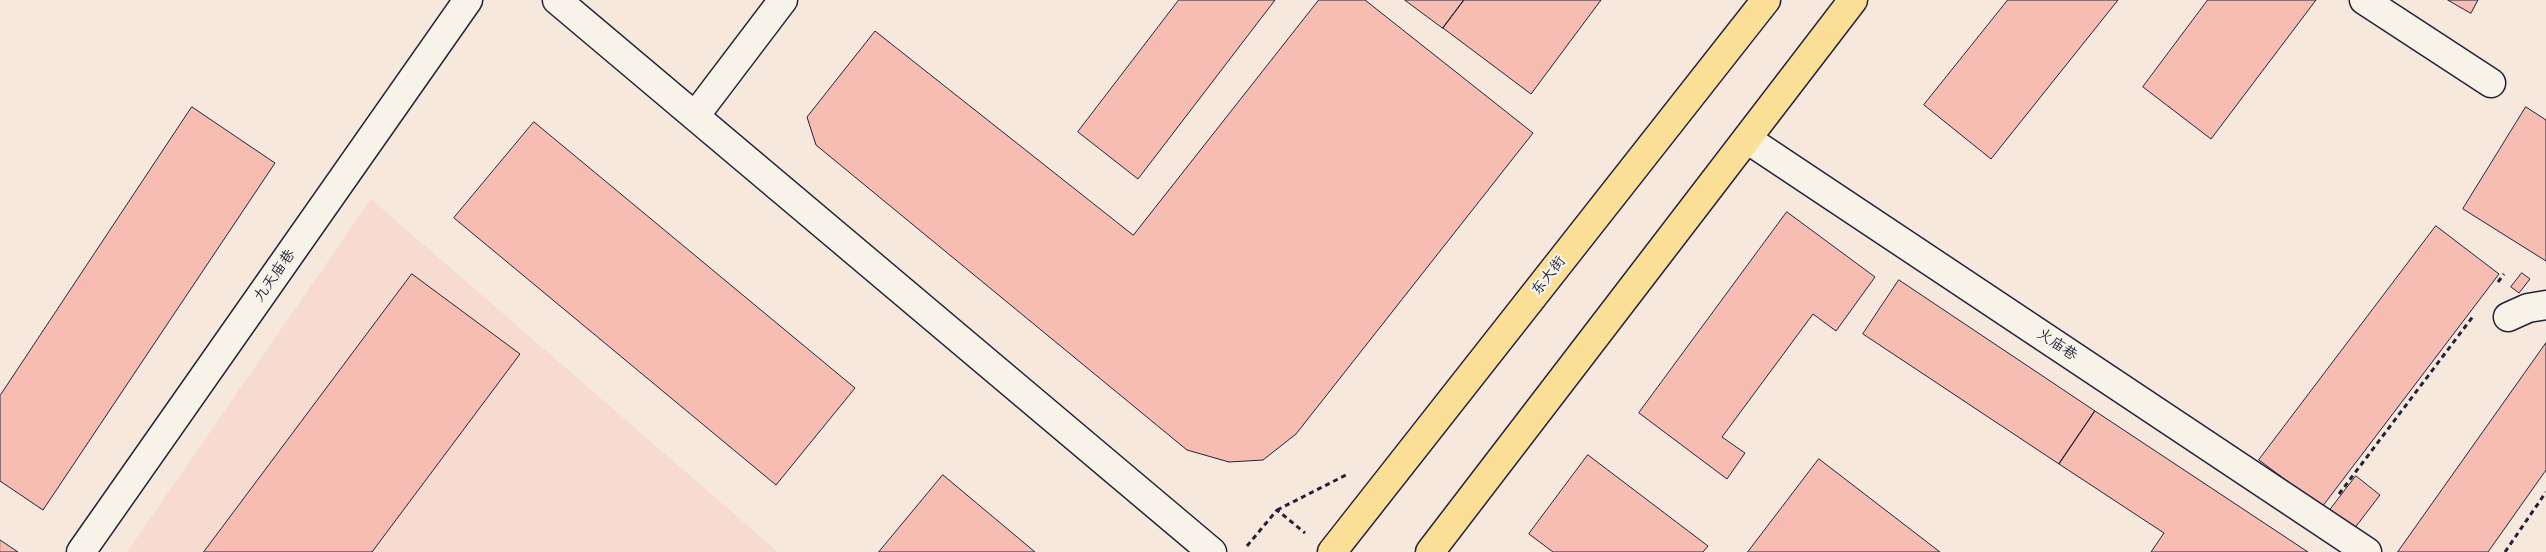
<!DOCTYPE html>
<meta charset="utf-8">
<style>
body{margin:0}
canvas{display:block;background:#f7e8dd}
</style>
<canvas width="2546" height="552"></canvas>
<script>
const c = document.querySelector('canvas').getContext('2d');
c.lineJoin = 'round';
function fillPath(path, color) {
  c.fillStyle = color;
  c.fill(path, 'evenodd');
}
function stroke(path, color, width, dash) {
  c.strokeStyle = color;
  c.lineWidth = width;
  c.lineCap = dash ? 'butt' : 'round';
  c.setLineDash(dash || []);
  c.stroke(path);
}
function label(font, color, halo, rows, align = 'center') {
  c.font = font + ' Pangolin,"LXGW WenKai TC",sans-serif';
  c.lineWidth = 4.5;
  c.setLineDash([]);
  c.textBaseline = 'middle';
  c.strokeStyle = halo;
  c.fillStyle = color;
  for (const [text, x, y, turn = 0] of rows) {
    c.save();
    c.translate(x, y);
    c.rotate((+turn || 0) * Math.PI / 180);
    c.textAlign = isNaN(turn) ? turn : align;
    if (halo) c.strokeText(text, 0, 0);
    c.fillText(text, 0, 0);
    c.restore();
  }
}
const built = new Path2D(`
 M 371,199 L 778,552 L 127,552 Z`);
const building = new Path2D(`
 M 1179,0 L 1275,0 L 1138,179 L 1078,132 Z
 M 1319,0 L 1365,0 L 1533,133 L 1296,434 L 1263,460 L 1229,462 L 1187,450 L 816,145 L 807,117 L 875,31 L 1133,235 Z
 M 1405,0 L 1464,0 L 1443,28 Z
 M 1464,0 L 1601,0 L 1531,94 L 1443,28 Z
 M 2008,0 L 2118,0 L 1991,159 L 1924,105 Z
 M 2208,0 L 2316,0 L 2211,139 L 2143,87 Z
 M 2448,0 L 2478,0 L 2471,13 Z
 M 192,107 L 275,163 L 43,510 L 0,481 L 0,396 Z
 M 2526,107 L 2546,120 L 2546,261 L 2463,209 Z
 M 534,122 L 855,388 L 776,485 L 454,218 Z
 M 1787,212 L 1875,277 L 1836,331 L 1813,314 L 1722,437 L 1745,453 L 1727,479 L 1639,413 Z
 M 2436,226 L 2499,274 L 2322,507 L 2259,460 Z
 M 2522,273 L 2530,279 L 2519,293 L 2511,287 Z
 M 412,274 L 520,354 L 372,552 L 204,552 Z
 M 1899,280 L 2095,411 L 2059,464 L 1863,334 Z
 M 2546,343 L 2546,470 L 2488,552 L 2398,552 Z
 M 2095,411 L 2308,552 L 2151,552 L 2164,533 L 2059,464 Z
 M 1588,455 L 1708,546 L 1703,552 L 1553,552 L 1529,534 Z
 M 1819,459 L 1940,552 L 1748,552 Z
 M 943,475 L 1035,552 L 879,552 Z
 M 2356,476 L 2380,495 L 2354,529 L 2330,510 Z
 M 0,540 L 18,552 L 0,552 Z`);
const path = new Path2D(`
 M 2498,282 L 2504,274
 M 2339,494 L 2474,315
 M 1277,510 L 1348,474
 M 1247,546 L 1277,510 L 1305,533
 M 2505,552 L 2546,492`);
const minor = new Path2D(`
 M 557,0 L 1212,552
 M 2364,0 L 2491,83
 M 695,116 L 783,0
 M 1747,139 L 2367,552
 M 2508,317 L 2528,308 L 2546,305
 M 81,552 L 468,0`);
const major = new Path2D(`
 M 1332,552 L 1766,0
 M 1430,552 L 1853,0`);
const streetNames = [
 ["九天庙巷",275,276,-55],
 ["东大街",1549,276,-52],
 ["火庙巷",2057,345,34]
];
fillPath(built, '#f7dbd0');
fillPath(building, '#f8bdb2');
stroke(building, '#22223b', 1);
stroke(minor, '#22223b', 31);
stroke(major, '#22223b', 31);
stroke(path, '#22223b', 3, [5, 4]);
stroke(minor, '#f7f3e8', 28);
stroke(major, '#fbdf96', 28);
label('15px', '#22223b', '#f7f3e8', streetNames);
</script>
